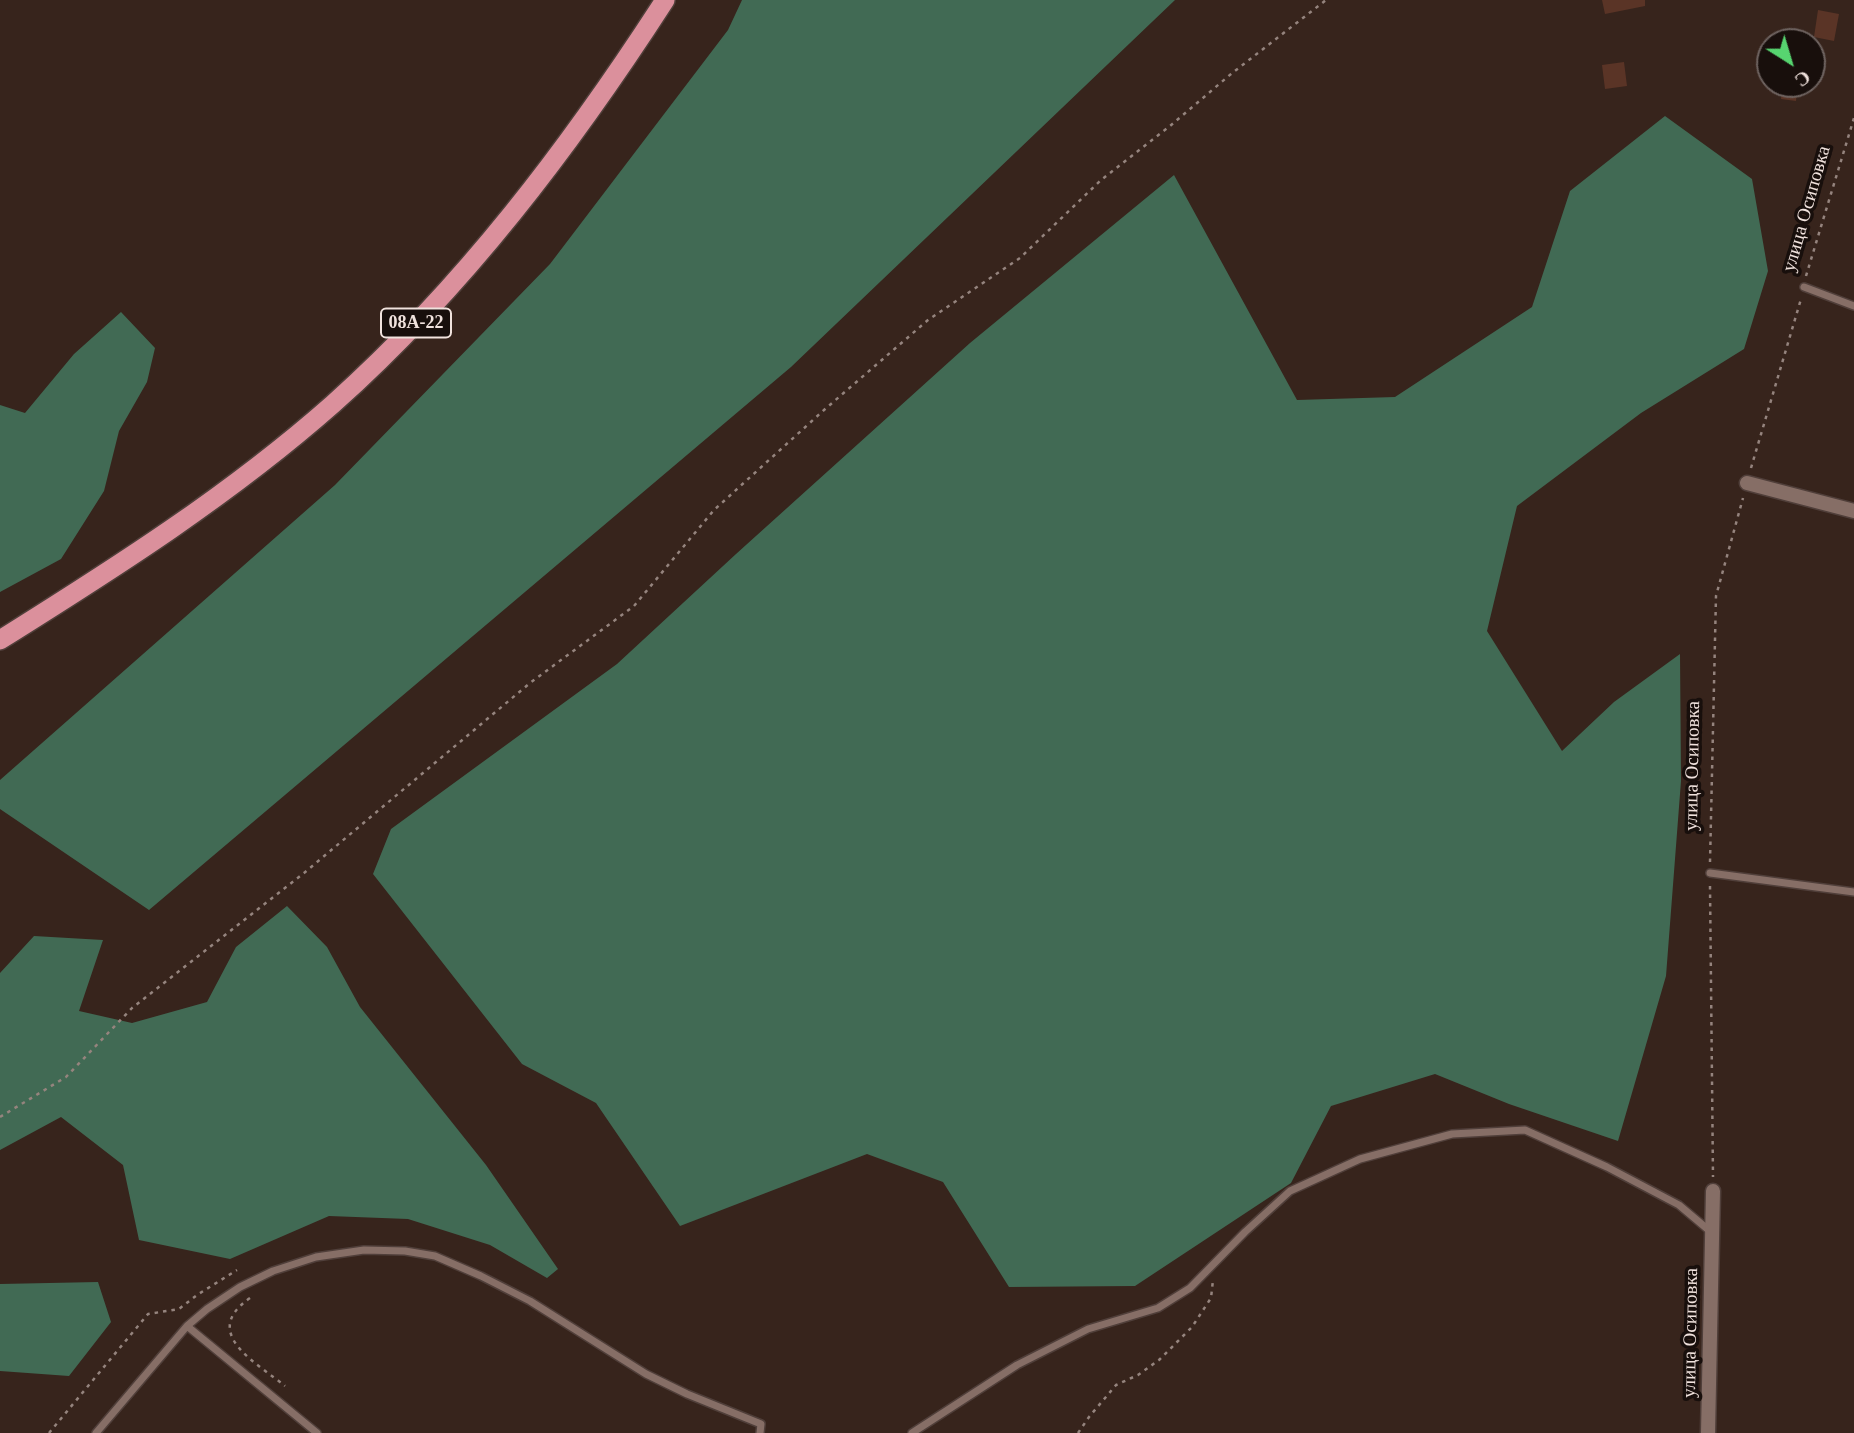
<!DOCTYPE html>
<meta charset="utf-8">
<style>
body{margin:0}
#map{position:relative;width:1854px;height:1433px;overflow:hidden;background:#37241c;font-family:Georgia,serif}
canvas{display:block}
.north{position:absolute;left:1756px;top:28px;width:70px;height:70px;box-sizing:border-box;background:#180f0c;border:2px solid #6e6360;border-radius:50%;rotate:143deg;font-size:19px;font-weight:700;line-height:28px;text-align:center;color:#f0e2dd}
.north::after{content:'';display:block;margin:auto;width:24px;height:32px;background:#57d570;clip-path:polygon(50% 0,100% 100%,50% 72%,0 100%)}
</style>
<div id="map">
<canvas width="1854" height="1433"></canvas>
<div class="north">С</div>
</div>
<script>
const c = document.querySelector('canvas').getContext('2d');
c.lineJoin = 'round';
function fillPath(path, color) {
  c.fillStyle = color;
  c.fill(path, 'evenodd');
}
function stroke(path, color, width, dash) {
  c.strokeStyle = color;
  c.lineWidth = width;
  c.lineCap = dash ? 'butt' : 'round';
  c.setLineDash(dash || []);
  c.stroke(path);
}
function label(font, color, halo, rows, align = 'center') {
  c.font = font + ' Georgia,serif';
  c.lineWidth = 7;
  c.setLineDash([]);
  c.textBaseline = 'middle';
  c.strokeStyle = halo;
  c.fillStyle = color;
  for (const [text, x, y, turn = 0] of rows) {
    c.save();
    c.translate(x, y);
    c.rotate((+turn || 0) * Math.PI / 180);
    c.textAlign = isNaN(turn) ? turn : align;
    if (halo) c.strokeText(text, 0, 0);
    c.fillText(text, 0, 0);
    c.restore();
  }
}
const forest = new Path2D(`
 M 742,0 L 1175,0 L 791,367 L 149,910 L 0,809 L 0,780 L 335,485 L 550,264 L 728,30 Z
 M 1665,116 L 1752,179 L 1768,271 L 1744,349 L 1641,413 L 1517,506 L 1487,631 L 1562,751 L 1614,702 L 1680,654 L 1681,781 L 1666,976 L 1618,1141 L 1509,1104 L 1435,1074 L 1331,1106 L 1291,1183 L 1135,1286 L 1009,1287 L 943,1182 L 867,1154 L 680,1226 L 596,1103 L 522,1064 L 373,874 L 391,829 L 617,664 L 736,554 L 970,343 L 1174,175 L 1297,400 L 1395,397 L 1532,307 L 1570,191 Z
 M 121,312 L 155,348 L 147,382 L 119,431 L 104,491 L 61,559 L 0,592 L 0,405 L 25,413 L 74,354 Z
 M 287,906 L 327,947 L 360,1007 L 486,1165 L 558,1269 L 547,1278 L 490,1245 L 408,1219 L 329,1216 L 230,1259 L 139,1240 L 123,1165 L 61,1117 L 0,1150 L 0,973 L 34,936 L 103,940 L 79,1011 L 132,1023 L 207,1002 L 236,947 Z
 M 98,1282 L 111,1322 L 69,1376 L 0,1371 L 0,1284 Z`);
const building = new Path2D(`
 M 1602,0 L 1645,0 L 1645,6 L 1605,14 Z
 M 1818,10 L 1839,14 L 1834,41 L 1814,37 Z
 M 1624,62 L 1627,86 L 1605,89 L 1602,65 Z
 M 1783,84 L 1798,84 L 1796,101 L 1781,99 Z`);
const path = new Path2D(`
 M 1806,276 L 1854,118
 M 1751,468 L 1801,299
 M 1710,862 L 1716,596 L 1743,498
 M 1710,886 L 1713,1177
 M 0,1117 L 66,1077 L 132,1008 L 304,873 L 530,683 L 634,606 L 714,510 L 824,410 L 928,320 L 1020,258 L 1101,180 L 1170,126 L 1231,74 L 1326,0
 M 250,1298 C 199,1333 257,1363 285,1386
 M 49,1433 L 148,1314 L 179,1309 L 197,1295 L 237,1270
 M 1078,1433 L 1089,1417 L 1116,1385 L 1138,1375 L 1159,1360 L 1192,1327 L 1211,1298 L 1213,1280`);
const service = new Path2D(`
 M 1804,287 L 1854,306
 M 1710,873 L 1854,892
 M 187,1326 L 317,1433
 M 96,1433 L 187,1326 L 207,1309 L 240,1287 L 273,1271 L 316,1257 L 364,1250 L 405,1251 L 435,1256 L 481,1276 L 530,1301 L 646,1374 L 687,1394 L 761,1424 L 760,1433
 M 912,1433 L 1017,1365 L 1088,1329 L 1158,1308 L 1190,1288 L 1245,1232 L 1290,1191 L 1360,1159 L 1452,1134 L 1525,1130 L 1607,1167 L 1679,1205 L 1711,1232`);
const minor = new Path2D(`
 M 1747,483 L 1854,511
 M 1708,1433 L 1713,1191`);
const trunk = new Path2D(`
 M 0,640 C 115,568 230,495 333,404 C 464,287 570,147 665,0`);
const shields = [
 [416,323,70]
];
const shieldNames = [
 ["08А-22",416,323]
];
const streetNames = [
 ["улица Осиповка",1807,209,-74],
 ["улица Осиповка",1693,766,-89],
 ["улица Осиповка",1691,1333,-89]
];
fillPath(forest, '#416a54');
fillPath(building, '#5a3426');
stroke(service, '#503f3a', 10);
stroke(minor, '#503f3a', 17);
stroke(trunk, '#503f3a', 22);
stroke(path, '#95847e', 2.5, [3.5, 5]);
stroke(service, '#866e66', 7);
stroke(minor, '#866e66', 14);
stroke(trunk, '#db909c', 19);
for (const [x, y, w] of shields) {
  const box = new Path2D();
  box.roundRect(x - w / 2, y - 14.5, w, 29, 5);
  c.fillStyle = '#180f0c';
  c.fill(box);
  stroke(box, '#f0e2dd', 2);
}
label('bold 18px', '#f0e2dd', null, shieldNames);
label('19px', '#f0e2dd', '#180f0c', streetNames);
</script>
